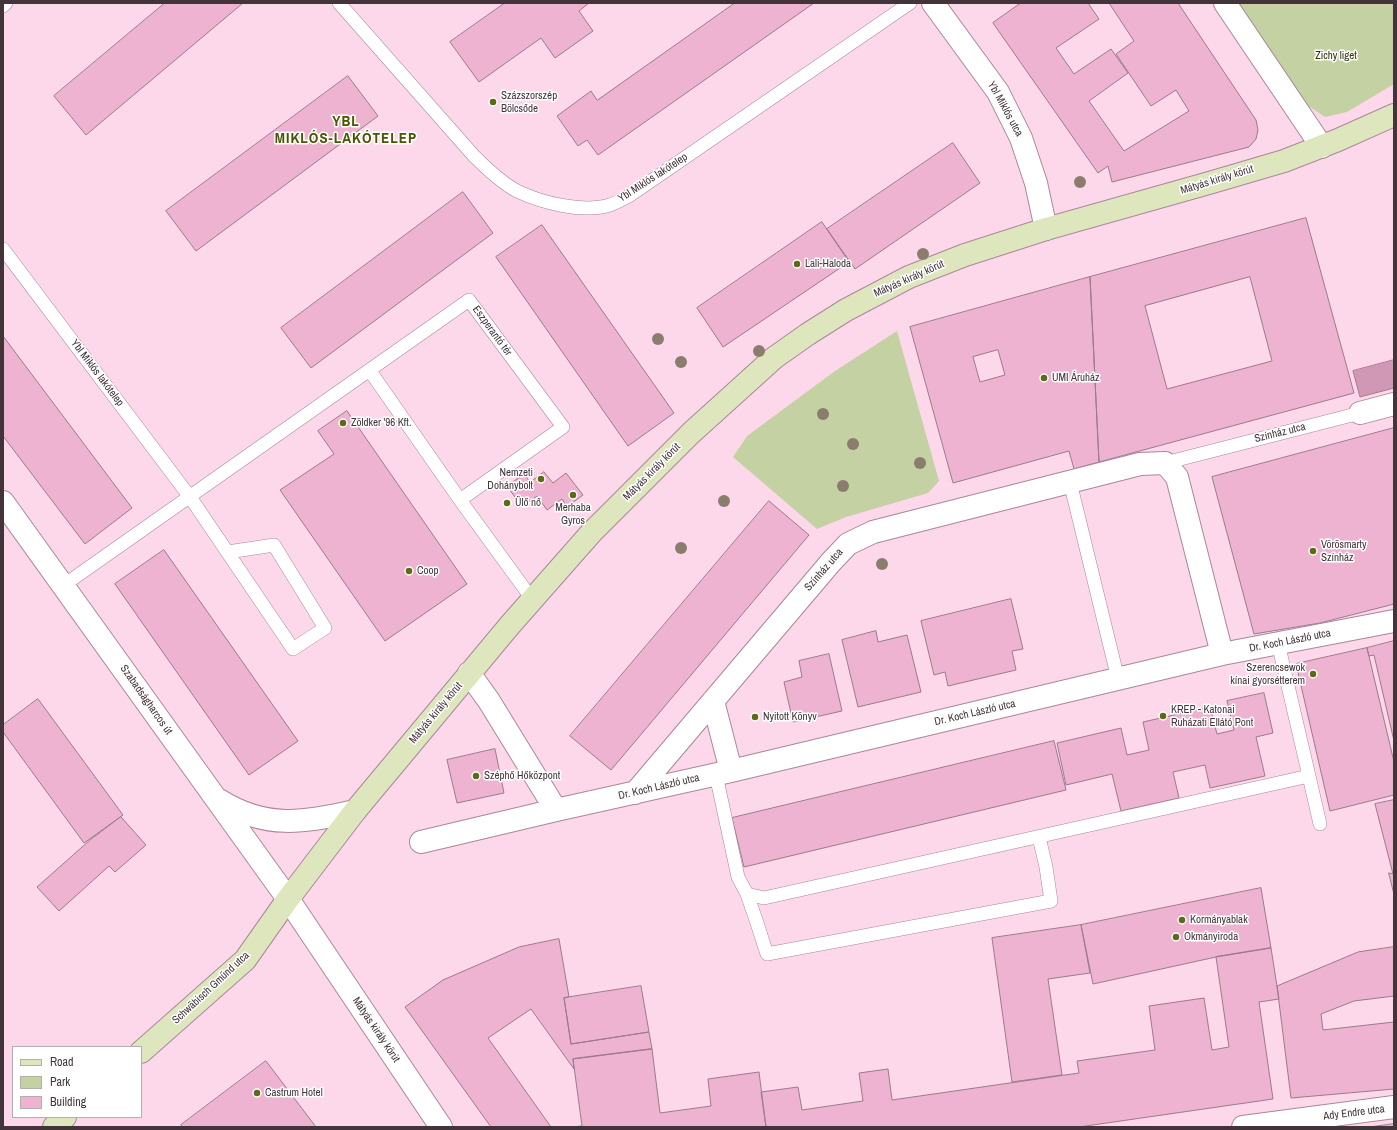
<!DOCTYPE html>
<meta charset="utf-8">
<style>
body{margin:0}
#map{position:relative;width:1397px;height:1130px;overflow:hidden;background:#fdd8ea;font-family:"Archivo Narrow",sans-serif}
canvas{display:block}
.frame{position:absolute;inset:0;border:4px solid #43343b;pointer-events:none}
.legend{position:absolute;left:12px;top:1046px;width:130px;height:72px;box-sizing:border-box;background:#fff;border:1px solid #b4aeb1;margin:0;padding:5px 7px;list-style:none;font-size:12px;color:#43343b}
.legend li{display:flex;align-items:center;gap:8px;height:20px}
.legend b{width:20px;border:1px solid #b4aeb1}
</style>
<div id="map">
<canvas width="1397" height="1130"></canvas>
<div class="frame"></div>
<ul class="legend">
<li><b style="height:5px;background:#dee6be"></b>Road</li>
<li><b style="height:11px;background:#c4d1a2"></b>Park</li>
<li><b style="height:11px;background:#edb3d1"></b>Building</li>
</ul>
</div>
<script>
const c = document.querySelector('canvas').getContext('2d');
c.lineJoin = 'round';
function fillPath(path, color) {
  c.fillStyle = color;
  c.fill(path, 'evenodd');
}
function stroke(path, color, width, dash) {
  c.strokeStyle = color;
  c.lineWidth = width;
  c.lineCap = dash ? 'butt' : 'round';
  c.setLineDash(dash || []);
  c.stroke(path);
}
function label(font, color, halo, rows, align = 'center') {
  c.font = font + ' "Archivo Narrow",sans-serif';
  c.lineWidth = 3;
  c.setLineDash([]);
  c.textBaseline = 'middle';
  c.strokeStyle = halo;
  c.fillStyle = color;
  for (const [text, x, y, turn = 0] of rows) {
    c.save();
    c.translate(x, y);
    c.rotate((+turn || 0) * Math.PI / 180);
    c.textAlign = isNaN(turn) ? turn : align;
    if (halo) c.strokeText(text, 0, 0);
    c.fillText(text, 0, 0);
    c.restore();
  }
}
const green = new Path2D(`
 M 1237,3 L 1394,3 L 1394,84 L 1347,112 L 1325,117 L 1307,105 L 1284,77 Z
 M 897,331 L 939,481 L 928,493 L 846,517 L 817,529 L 733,457 L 747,436 L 835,371 Z`);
const water = new Path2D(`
 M 1394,360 L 1394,388 L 1360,397 L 1353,371 Z`);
const building = new Path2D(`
 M 165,3 L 243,3 L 86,135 L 54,96 Z
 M 505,3 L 589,3 L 579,11 L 593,31 L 555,58 L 541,38 L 479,82 L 450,42 Z
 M 735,3 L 814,3 L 598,155 L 587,140 L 578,146 L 557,116 L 591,91 L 597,100 Z
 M 1021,3 L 1088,3 L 1099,19 L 1056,48 L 1074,74 L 1111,49 L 1128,73 L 1089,101 L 1124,151 L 1189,111 L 1176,90 L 1151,106 L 1116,54 L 1134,41 L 1109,3 L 1178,3 L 1256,120 L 1258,130 L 1256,139 L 1249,147 L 1112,182 L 1108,166 L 1098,173 L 993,23 Z
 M 348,76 L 378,116 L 196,251 L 166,211 Z
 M 953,143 L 980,183 L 855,269 L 827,229 Z
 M 463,192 L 493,233 L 311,368 L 281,328 Z
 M 1306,218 L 1354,393 L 1099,462 L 1090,277 ZM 1250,277 L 1272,361 L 1167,389 L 1145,306 Z
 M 822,222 L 849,262 L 723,347 L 697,308 Z
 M 542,225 L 674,413 L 628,446 L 496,257 Z
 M 1090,277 L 1099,462 L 1074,469 L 1069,451 L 953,483 L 910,327 ZM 998,350 L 1005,375 L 980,382 L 973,357 Z
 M 3,336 L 132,508 L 85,544 L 3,436 Z
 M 347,411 L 467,584 L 385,641 L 280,490 L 334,454 L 318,431 Z
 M 1394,428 L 1394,604 L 1320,623 L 1254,634 L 1212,477 Z
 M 544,472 L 553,483 L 566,473 L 583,495 L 567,507 L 562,499 L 547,510 L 537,496 L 522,507 L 507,486 L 524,474 L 530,482 Z
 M 769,501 L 809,535 L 611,770 L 570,736 Z
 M 164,550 L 298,741 L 249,775 L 115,584 Z
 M 1011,599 L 1023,649 L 1012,651 L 1016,670 L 948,686 L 945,672 L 934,675 L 921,621 Z
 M 876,631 L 878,642 L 907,635 L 921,692 L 858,707 L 842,640 Z
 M 1394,641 L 1394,741 L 1374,655 L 1369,656 L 1367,648 Z
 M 1367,648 L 1394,762 L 1394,795 L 1330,811 L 1296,664 Z
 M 829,654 L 842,711 L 793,722 L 784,682 L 802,677 L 799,661 Z
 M 1264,693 L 1273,733 L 1256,737 L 1265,776 L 1210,788 L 1205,765 L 1173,772 L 1179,798 L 1121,811 L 1112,774 L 1066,785 L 1057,743 L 1121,728 L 1127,755 L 1149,750 L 1143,722 L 1210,707 L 1217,734 L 1234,730 L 1227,701 Z
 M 38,699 L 123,815 L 84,843 L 3,732 L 3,725 Z
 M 1054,741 L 1066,790 L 744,867 L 732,818 Z
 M 495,749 L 504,793 L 457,803 L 447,760 Z
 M 1394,800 L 1394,874 L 1393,874 L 1375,804 Z
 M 121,817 L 146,845 L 115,872 L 109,866 L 59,911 L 37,887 L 90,840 Z
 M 1389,873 L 1394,874 L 1394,894 Z
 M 1261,888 L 1271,948 L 1216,957 L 1093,984 L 1081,925 Z
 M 1081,925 L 1090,973 L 1048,979 L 1062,1075 L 1012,1082 L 992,938 Z
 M 559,939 L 569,997 L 564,998 L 571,1044 L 649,1032 L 652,1049 L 573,1059 L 574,1069 L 531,1009 L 488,1038 L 551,1127 L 491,1127 L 405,1007 L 443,980 L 519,947 Z
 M 1394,947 L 1394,996 L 1354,1001 L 1321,1014 L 1323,1030 L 1394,1022 L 1394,1089 L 1291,1098 L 1277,986 L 1358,952 Z
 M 1271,948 L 1279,999 L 1259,1002 L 1273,1099 L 1079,1127 L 766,1127 L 761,1092 L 798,1087 L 802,1110 L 863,1101 L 859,1073 L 888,1069 L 892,1100 L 1079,1073 L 1077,1061 L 1155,1050 L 1149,1006 L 1204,998 L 1212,1050 L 1229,1047 L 1216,957 Z
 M 641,986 L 649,1032 L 571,1044 L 564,998 Z
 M 652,1049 L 660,1113 L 711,1106 L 708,1079 L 759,1072 L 766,1127 L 571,1127 L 582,1126 L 573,1059 Z
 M 266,1061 L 316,1127 L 183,1127 L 181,1125 Z
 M 1394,1124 L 1394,1127 L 1370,1127 Z`);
const lane = new Path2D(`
 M 339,3 L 474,156 C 486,168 502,183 517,191 C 542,203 582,213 610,205 C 616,203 623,199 629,196 L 910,3
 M 3,6 L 6,3
 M 3,249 L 190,497 L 293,649 L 325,628 L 274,545 L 228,552
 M 370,371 L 460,500 L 532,599
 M 1165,463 L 1360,413
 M 1070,482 L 1118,679
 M 64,585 L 469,300 L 563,427 L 460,500
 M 716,775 L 738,877 L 747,894 L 764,898 L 1309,776 L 1278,643
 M 1309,776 L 1320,824
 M 747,894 L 756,920 L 767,954 L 1051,901 L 1046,867 L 1039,837`);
const street = new Path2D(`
 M 933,3 L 998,92 L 1021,138 L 1036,183 L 1046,229
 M 1225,3 L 1322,147
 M 1360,413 L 1394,404
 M 3,502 L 288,899 L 441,1127
 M 469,673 L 489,701 L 556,810
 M 713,701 L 731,771
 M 635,793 L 831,562 L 848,544 L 873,532 L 1140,464 L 1165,463 L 1177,477 L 1222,654
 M 219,800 C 265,829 304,823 355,811
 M 421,842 L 556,810 L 731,771 L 1222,654 L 1394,621
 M 1243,1127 L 1394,1107`);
const secondary = new Path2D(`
 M 141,1052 L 245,960 L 288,899 L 355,811 L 510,625 L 591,533 L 691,433 L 774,358 L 808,334 L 846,310 L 909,277 L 965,255 L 1046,229 L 1209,183 L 1284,161 L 1338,140 L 1394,115
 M 54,1127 L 65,1117`);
const trees = [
 [1080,182],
 [923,254],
 [658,339],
 [759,351],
 [681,362],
 [823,414],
 [853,444],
 [920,463],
 [843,486],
 [724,501],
 [681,548],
 [882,564]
];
const markers = [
 [493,102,4,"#5b6b16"],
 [797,264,4,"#5b6b16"],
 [1044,378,4,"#5b6b16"],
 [343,423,4,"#5b6b16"],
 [541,479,4,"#5b6b16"],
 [573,495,4,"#5b6b16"],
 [507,503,4,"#5b6b16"],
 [1313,551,4,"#5b6b16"],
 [409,571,4,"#5b6b16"],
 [1313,674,4,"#5b6b16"],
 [1163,716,4,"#5b6b16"],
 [755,717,4,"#5b6b16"],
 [476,776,4,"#5b6b16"],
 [1182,920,4,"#5b6b16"],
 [1176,937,4,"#5b6b16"],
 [257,1093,4,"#5b6b16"]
];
const parkNames = [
 ["Zichy liget",1336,56]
];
const poiNames = [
 ["Százszorszép",501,96],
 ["Bölcsőde",501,109],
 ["Lali-Haloda",805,264],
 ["UMI Áruház",1052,378],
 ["Zöldker '96 Kft.",351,423],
 ["Nemzeti",533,473,"right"],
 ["Dohánybolt",533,486,"right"],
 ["Ülő nő",515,503],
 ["Merhaba",573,508,"center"],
 ["Gyros",573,521,"center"],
 ["Vörösmarty",1321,545],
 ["Színház",1321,558],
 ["Coop",417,571],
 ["Szerencsewok",1305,668,"right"],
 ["kínai gyorsétterem",1305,681,"right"],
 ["KREP - Katonai",1171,710],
 ["Ruházati Ellátó Pont",1171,723],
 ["Nyitott Könyv",763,717],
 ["Széphő Hőközpont",484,776],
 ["Kormányablak",1190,920],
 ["Okmányiroda",1184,937],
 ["Castrum Hotel",265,1093]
];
const streetNames = [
 ["Ybl Miklós utca",1005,109,61],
 ["Ybl Miklós lakótelep",653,178,-33],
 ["Mátyás király körút",1217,180,-17],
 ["Mátyás király körút",909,279,-24],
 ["Eszperantó tér",492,331,54],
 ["Ybl Miklós lakótelep",97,373,53],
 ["Színház utca",1280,433,-14],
 ["Mátyás király körút",652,472,-45],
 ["Színház utca",824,570,-49],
 ["Dr. Koch László utca",1290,641,-11],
 ["Szabadságharcos út",146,700,55],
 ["Mátyás király körút",436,713,-50],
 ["Dr. Koch László utca",975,713,-13],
 ["Dr. Koch László utca",659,787,-13],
 ["Schwäbisch Gmünd utca",211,988,-43],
 ["Mátyás király körút",376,1030,56],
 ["Ady Endre utca",1354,1113,-7]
];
const districtNames = [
 ["YBL",346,122],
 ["MIKLÓS-LAKÓTELEP",346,139]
];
fillPath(green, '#c4d1a2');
fillPath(water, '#d098b5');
stroke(water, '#a67a90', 1);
fillPath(building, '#edb3d1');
stroke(building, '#9b7a8b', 1);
stroke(lane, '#aa8799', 14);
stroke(street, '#aa8799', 24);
stroke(secondary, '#aa8799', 24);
stroke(lane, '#fff', 13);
stroke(street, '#fff', 22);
stroke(secondary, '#dee6be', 22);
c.fillStyle = '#8a7d6e';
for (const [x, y] of trees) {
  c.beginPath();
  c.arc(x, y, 6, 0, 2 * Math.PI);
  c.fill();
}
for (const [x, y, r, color] of markers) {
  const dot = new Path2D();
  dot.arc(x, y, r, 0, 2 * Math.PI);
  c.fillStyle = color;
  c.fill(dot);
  stroke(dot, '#fff', 1.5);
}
label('11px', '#2b3308', '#fff', parkNames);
label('11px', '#43343b', '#fff', poiNames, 'left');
label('11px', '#43343b', '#fff', streetNames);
c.letterSpacing = '1px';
label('bold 15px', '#485601', '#fff', districtNames);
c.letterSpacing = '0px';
</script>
